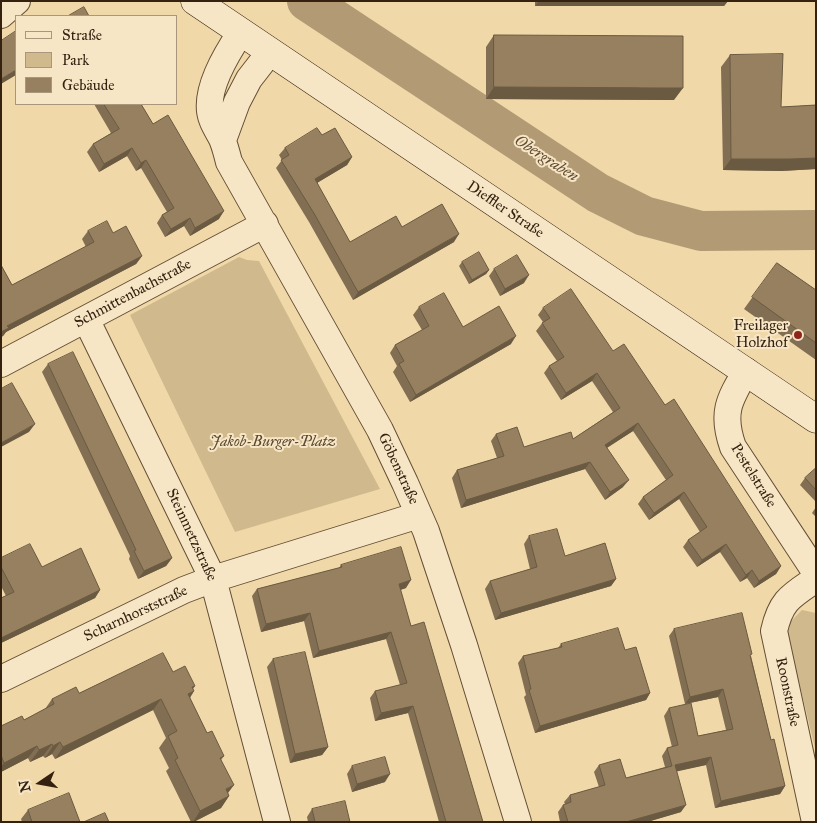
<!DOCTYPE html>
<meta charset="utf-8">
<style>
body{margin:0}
#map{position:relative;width:817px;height:823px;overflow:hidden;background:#f1d8a8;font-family:"IM FELL Great Primer",serif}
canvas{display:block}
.frame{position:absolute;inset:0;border:2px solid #35210f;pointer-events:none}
.legend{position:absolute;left:15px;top:15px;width:162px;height:90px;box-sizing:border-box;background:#f6e6c6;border:1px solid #a9977d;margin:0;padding:6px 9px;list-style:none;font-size:15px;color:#35210f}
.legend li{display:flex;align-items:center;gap:10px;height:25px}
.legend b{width:25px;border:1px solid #a9977d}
.north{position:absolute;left:15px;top:758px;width:50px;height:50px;-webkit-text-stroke:4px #f6e6c6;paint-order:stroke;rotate:258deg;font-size:14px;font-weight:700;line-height:20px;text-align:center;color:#35210f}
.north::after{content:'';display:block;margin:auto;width:18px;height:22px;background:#35210f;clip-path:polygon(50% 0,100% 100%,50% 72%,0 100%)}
</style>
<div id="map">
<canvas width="817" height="823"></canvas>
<div class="frame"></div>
<ul class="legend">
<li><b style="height:6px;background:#f6e6c6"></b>Straße</li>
<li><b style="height:14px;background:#d1b98e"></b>Park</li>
<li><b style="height:14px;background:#97805f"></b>Gebäude</li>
</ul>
<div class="north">N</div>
</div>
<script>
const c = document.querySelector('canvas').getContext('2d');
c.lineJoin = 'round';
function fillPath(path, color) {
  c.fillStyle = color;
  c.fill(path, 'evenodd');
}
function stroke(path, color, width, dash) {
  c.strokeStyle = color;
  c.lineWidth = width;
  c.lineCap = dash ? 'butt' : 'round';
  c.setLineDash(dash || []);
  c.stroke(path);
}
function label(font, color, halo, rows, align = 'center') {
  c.font = font + ' "IM FELL Great Primer",serif';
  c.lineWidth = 4;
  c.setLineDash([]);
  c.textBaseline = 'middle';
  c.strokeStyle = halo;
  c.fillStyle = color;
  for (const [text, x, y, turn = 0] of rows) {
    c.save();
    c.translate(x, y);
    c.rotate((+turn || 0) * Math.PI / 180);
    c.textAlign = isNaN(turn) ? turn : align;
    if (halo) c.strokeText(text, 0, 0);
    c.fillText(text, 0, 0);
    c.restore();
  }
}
const green = new Path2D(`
 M 239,257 L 247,260 L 259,261 L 380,489 L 235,532 L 130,315 Z
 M 802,610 L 816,613 L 816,752 L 787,633 L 790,622 Z`);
const river = new Path2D(`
 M 307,1 L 598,193 L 644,216 L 701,231 L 816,230`);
const street = new Path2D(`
 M 1,15 L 17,1
 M 241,32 C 227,53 202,93 212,119 C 214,126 219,132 222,139 C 225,146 227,154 229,162 L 380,430 L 405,483 L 426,531 L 464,645 L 518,822
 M 223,140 L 237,102 L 249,79 L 270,52
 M 86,319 L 213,579 L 277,822
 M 1,364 L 265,224
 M 746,371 C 729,400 721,413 733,447 L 816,573
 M 1,679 L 184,590 L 213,579 L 419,515
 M 815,822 L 774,631 C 781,600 791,596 816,579`);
const secondary = new Path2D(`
 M 195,1 L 816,419`);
const wall = new Path2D(`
 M 535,1 L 728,1 L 724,6 L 535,6 Z
 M 494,35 L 674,100 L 486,99 L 486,47 Z
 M 730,55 L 781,107 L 816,105 L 816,169 L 781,171 L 723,170 L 721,67 Z
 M 94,104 L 141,104 L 153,124 L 219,219 L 190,236 L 184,226 L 165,237 L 157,223 L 162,215 L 167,212 L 141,168 L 136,171 L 127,156 L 99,172 L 87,152 L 93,144 L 111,133 Z
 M 322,135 L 352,157 L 347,165 L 317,183 L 350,242 L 402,227 L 454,242 L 353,300 L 309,222 L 276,168 L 282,160 L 279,155 L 285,148 Z
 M 88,231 L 113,233 L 142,256 L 136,264 L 6,332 L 3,336 L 1,337 L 1,265 L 12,285 L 86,247 L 82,239 Z
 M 462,262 L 489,270 L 486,274 L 469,284 L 459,266 Z
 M 777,263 L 816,290 L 816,360 L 744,309 Z
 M 494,269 L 524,283 L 500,296 L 489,276 Z
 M 419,307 L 463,327 L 511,344 L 410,402 L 393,372 L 397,366 L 390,353 L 395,345 L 422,330 L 413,315 Z
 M 543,308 L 613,351 L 665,405 L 781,566 L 776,574 L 754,588 L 747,578 L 740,582 L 720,552 L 697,567 L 683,547 L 688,540 L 700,532 L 679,499 L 649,520 L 638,504 L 643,497 L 666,480 L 633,431 L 607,448 L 623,487 L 605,500 L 585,469 L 461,508 L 452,478 L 457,470 L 497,458 L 491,441 L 496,434 L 524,447 L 573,439 L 613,412 L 592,381 L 561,400 L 544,373 L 549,366 L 557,361 L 536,331 L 543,322 L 538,315 Z
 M 48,364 L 172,558 L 166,566 L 138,579 L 129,559 L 130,556 L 42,372 Z
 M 816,468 L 816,502 L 800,485 L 805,478 Z
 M 816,507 L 816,517 L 812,513 Z
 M 529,536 L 565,556 L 616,579 L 611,586 L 495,620 L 485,589 L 490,581 L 530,569 L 524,544 Z
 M 1,558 L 42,567 L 100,590 L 95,598 L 1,643 L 1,598 L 6,596 L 1,586 Z
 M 341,565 L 406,588 L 400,590 L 411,626 L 483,822 L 439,822 L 408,713 L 375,721 L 370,698 L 375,691 L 400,685 L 386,639 L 313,658 L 304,621 L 261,632 L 252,596 L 257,589 L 339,568 Z
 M 674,629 L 751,656 L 771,740 L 785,786 L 780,794 L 715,808 L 706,765 L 676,771 L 681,812 L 647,822 L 560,822 L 558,812 L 563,805 L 565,804 L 564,802 L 570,795 L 599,787 L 594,772 L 599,765 L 626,778 L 665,767 L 662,756 L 667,748 L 672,747 L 664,716 L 669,708 L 698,736 L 726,730 L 718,697 L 685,704 L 669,636 Z
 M 561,644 L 625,650 L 650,693 L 646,700 L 535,733 L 524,697 L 526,695 L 518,663 L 523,656 L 558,648 Z
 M 273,659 L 328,747 L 322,755 L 290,763 L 267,667 Z
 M 173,672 L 193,689 L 194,691 L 190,698 L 207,733 L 224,756 L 221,760 L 228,793 L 229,796 L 221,808 L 194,822 L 191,822 L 166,771 L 169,768 L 159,748 L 166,738 L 153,710 L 55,759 L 52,754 L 45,758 L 43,756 L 30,762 L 28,758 L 1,772 L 1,726 L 24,720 L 45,709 L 52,699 Z
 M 352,766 L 385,782 L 352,792 L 347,774 Z
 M 312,809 L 350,822 L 308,822 L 307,817 Z
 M 28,810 L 80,822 L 22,822 L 21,819 Z`);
const shadedWall = new Path2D(`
 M 539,1 L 728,1 L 724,6 L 535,6 Z
 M 16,70 L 16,75 L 1,84 L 1,79 Z
 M 494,87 L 683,88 L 674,100 L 486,99 Z
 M 132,148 L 127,156 L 99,172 L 104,164 Z
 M 352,157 L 347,165 L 310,187 L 315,179 Z
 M 816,158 L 816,169 L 781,171 L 723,170 L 731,159 Z
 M 146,160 L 141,168 L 136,171 L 141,163 Z
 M 224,211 L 219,219 L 190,236 L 195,228 Z
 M 190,218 L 184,226 L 165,237 L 171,229 Z
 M 459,234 L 454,242 L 353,300 L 358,292 Z
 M 142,256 L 136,264 L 6,332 L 3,336 L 1,337 L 1,332 L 7,326 Z
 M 489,270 L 486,274 L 469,284 L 472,280 Z
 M 529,275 L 524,283 L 500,296 L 505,289 Z
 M 516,336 L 511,344 L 410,402 L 416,395 Z
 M 597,373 L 592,381 L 561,400 L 566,393 Z
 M 638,423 L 633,431 L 600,452 L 605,445 Z
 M 35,424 L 29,432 L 1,447 L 1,443 Z
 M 590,462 L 585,469 L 461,508 L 466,500 Z
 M 629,480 L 623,487 L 605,500 L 610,492 Z
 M 684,492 L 679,499 L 649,520 L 654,513 Z
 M 726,544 L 720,552 L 697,567 L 702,560 Z
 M 172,558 L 166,566 L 138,579 L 144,571 Z
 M 781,566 L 776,574 L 754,588 L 759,581 Z
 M 752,570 L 747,578 L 740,582 L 746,575 Z
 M 616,579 L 611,586 L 495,620 L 501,613 Z
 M 411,580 L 406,588 L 394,592 L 399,584 Z
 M 100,590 L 95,598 L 1,643 L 1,638 Z
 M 310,613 L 304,621 L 261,632 L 266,624 Z
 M 391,632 L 386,639 L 313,658 L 319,651 Z
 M 195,686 L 190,693 L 194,691 L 186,703 L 180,706 L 192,687 Z
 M 723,689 L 718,697 L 685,704 L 690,697 Z
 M 650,693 L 646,700 L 535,733 L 540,726 Z
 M 161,699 L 153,710 L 55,759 L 63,747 Z
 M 413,706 L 408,713 L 375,721 L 381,713 Z
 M 60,742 L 52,754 L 45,758 L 53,746 Z
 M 52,744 L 43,756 L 30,762 L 39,750 Z
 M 37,746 L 28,758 L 1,772 L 1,767 L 4,763 Z
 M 328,747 L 322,755 L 290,763 L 295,754 Z
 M 711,757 L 706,765 L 670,773 L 675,765 Z
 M 390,774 L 385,782 L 352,792 L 357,784 Z
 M 234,785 L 225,797 L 226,789 Z
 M 785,786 L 780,794 L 715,808 L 721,801 Z
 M 229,796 L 221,808 L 193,822 L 200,811 Z
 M 686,805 L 681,812 L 647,822 L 626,822 Z`);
const building = new Path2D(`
 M 84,7 L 89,16 L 68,16 Z
 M 16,31 L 16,70 L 1,79 L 1,41 Z
 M 494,35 L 683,36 L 683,88 L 494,87 Z
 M 783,54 L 781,107 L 816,105 L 816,158 L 790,159 L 731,159 L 730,55 Z
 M 104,104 L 141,104 L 153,124 L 168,115 L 224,211 L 195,228 L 190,218 L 171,229 L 162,215 L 174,208 L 146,160 L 141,163 L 132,148 L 104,164 L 93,144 L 119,129 Z
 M 317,128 L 322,135 L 335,128 L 352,157 L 315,179 L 350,242 L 396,216 L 402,227 L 442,204 L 459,234 L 358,292 L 315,215 L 281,160 L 289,155 L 285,148 Z
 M 107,221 L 113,233 L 126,226 L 142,256 L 7,326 L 9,328 L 1,332 L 1,265 L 12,285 L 94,242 L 88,231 Z
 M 479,252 L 489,270 L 472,280 L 462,262 Z
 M 517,255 L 529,275 L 505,289 L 494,269 Z
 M 777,263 L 816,290 L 816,343 L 752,297 Z
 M 571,289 L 613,351 L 624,344 L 665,405 L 674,399 L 781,566 L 759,581 L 752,570 L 746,575 L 726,544 L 702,560 L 688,540 L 707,527 L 684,492 L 654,513 L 643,497 L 673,475 L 638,423 L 605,445 L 629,480 L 610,492 L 590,462 L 466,500 L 457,470 L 504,456 L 496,434 L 517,427 L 524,447 L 571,432 L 573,439 L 620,408 L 597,373 L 566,393 L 549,366 L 564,357 L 542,323 L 550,318 L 543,308 Z
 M 444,293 L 463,327 L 499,306 L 516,336 L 416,395 L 399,364 L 404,361 L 395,345 L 429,326 L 419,307 Z
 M 73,352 L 172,558 L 144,571 L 134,551 L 136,550 L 48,364 Z
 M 12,383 L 35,424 L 1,443 L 1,389 Z
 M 816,468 L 816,490 L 805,478 Z
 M 557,529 L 565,556 L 605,543 L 616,579 L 501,613 L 490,581 L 537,567 L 529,536 Z
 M 30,544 L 42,567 L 81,548 L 100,590 L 1,638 L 1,598 L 14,592 L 1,567 L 1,558 Z
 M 401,547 L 411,580 L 399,584 L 411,626 L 424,622 L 483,822 L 446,822 L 413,706 L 381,713 L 375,691 L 407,683 L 391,632 L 319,651 L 310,613 L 266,624 L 257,589 L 342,567 L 341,565 Z
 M 742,613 L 752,654 L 750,655 L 771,740 L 774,739 L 785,786 L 721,801 L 711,757 L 675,765 L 686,805 L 626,822 L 568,822 L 563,805 L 571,802 L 570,795 L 605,785 L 599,765 L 620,759 L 626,778 L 672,766 L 667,748 L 678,745 L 669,708 L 691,703 L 698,736 L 733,729 L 723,689 L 690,697 L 674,629 Z
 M 618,628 L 625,650 L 636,647 L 650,693 L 540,726 L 529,690 L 531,689 L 523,656 L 562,647 L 561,644 Z
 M 305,652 L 328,747 L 295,754 L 273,659 Z
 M 163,653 L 173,672 L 185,666 L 195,686 L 192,687 L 194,691 L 188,694 L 207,733 L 212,731 L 224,756 L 220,758 L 234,785 L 226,789 L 229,796 L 200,811 L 175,760 L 178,758 L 168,736 L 177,731 L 161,699 L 63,747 L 60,742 L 53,746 L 52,744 L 39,750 L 37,746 L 4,763 L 1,755 L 1,726 L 22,716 L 24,720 L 54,704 L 52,699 L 76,687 L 79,693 Z
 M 385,757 L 390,774 L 357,784 L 352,766 Z
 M 69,793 L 80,822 L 32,822 L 28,810 Z
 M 345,801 L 350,822 L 315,822 L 312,809 Z
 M 105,813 L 109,822 L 84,822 Z`);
const markers = [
 [798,335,5,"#8f2418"]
];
const streetNames = [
 ["Dieffler Straße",505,210,34],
 ["Schmittenbachstraße",133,294,-28],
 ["Göbenstraße",398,469,65],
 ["Pestelstraße",753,476,58],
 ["Steinmetzstraße",191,535,65],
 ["Scharnhorststraße",136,614,-25],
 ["Roonstraße",787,692,78]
];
const poiNames = [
 ["Freilager",788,326],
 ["Holzhof",788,343]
];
const parkNames = [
 ["Jakob-Burger-Platz",273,442]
];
const waterNames = [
 ["Obergraben",546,159,33]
];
fillPath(green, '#d1b98e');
stroke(river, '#b19a74', 40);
stroke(street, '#644f35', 28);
stroke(secondary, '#35210f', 29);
stroke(street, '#f6e6c6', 26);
stroke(secondary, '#f6e6c6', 28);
fillPath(wall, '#826e52');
fillPath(shadedWall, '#6a5a42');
fillPath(building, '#97805f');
stroke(building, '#6a5a42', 1);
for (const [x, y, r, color] of markers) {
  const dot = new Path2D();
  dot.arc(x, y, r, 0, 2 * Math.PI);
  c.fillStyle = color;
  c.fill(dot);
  stroke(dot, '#f6e6c6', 2);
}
label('15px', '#35210f', '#f6e6c6', streetNames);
label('15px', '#35210f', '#f6e6c6', poiNames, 'right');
label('italic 15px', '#5c472f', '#f6e6c6', parkNames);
label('italic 16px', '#604b32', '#f6e6c6', waterNames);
</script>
